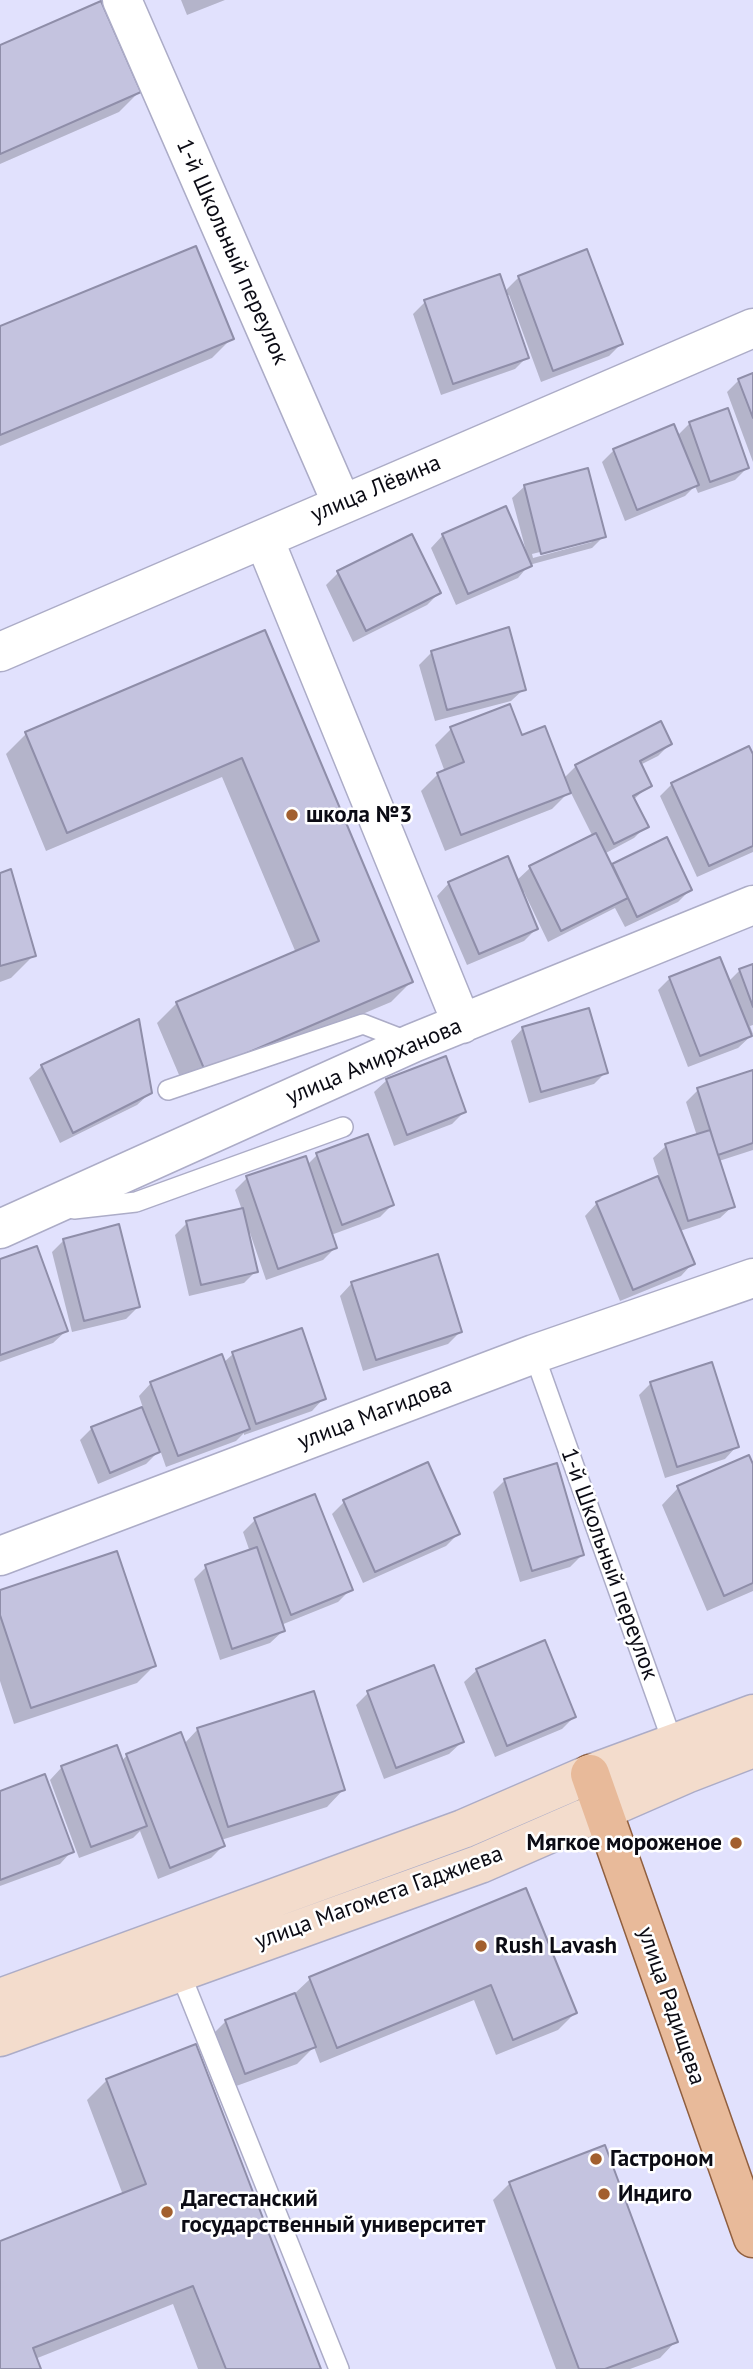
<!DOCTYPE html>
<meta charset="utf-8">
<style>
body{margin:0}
canvas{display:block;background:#e1e1fd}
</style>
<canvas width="753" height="2369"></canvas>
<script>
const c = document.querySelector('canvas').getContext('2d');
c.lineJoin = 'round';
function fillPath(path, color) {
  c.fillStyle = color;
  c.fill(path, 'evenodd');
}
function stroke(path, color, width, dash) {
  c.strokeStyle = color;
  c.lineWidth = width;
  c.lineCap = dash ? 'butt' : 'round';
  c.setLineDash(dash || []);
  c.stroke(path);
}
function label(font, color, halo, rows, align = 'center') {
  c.font = font + ' "PT Sans",sans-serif';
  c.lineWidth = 5;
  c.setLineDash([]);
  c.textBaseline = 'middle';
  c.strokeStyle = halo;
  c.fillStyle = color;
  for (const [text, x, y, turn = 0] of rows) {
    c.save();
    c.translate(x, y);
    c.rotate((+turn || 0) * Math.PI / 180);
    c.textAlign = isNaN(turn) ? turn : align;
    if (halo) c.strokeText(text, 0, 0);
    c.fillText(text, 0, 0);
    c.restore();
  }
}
const shadow = new Path2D(`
 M 181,0 L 225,0 L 187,15 Z
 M 0,47 L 139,92 L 119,112 L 0,164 Z
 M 519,277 L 621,344 L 609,356 L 541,382 L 509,295 L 506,296 L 527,357 L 515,369 L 441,395 L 413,314 L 425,302 L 504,292 Z
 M 0,328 L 232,338 L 212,358 L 0,446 Z
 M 753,375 L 753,462 L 727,392 L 739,380 Z
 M 690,423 L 747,468 L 735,480 L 698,493 L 695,486 L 685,496 L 625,521 L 602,462 L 614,450 L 677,436 Z
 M 525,486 L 604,536 L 592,548 L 529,565 L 518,578 L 456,605 L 431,548 L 443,535 L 526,551 L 512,498 ZM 592,539 L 592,542 L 533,558 L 532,554 Z
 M 411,536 L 439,593 L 427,605 L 353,642 L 326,585 L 338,573 Z
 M 508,629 L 524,689 L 511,701 L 435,721 L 419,665 L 431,653 Z
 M 264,633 L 411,982 L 391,1002 L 185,1089 L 157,1023 L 177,1003 L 296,953 L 222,777 L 46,851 L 6,754 L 26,734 Z
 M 451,729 L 521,738 L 563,779 L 576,766 L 670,744 L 658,756 L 640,765 L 650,785 L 633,800 L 646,826 L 634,838 L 604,854 L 611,867 L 666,839 L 690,890 L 678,902 L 625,927 L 615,908 L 548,942 L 524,892 L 521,894 L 536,929 L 524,941 L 467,965 L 437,896 L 449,883 L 516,881 L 530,868 L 593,837 L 570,791 L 552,809 L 445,851 L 421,791 L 438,774 L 445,772 L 435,745 Z
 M 753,759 L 753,852 L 697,877 L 660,796 L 672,784 Z
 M 0,874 L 34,955 L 11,978 L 0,982 Z
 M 753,966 L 753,1025 L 750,1026 L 753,1034 L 738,1048 L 688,1067 L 658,990 L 670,978 L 728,982 L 740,970 Z
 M 523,1028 L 606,1072 L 594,1084 L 529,1103 L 511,1041 Z
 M 42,1066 L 150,1093 L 137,1105 L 60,1143 L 29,1078 Z
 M 753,1072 L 753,1150 L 719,1161 L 733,1206 L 720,1218 L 680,1231 L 693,1263 L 681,1276 L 620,1301 L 585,1216 L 597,1203 L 659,1177 L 653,1158 L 666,1146 L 697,1136 L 686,1102 L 698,1090 Z
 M 387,1080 L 464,1112 L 452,1124 L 394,1146 L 374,1092 Z
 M 317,1155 L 392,1205 L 380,1217 L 331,1235 L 335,1248 L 323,1260 L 266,1280 L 250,1233 L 247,1233 L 256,1271 L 244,1283 L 189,1296 L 175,1235 L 187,1223 L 242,1210 L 235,1190 L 247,1178 L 307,1165 Z
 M 64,1240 L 138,1307 L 126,1319 L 72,1332 L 52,1252 Z
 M 0,1261 L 66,1331 L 53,1343 L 0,1362 Z
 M 352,1283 L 460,1332 L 448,1344 L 363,1371 L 340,1296 Z
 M 233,1354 L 324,1398 L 312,1411 L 244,1435 L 244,1433 L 236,1441 L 166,1467 L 160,1450 L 146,1464 L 98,1484 L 80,1440 L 92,1428 L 143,1408 L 139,1396 L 151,1383 L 223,1363 Z
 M 651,1383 L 737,1446 L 725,1459 L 665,1478 L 639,1395 Z
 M 753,1468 L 753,1591 L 707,1611 L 662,1505 L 678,1488 Z
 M 505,1480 L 582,1555 L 570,1567 L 520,1582 L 493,1492 Z
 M 344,1502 L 458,1534 L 446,1546 L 363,1583 L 332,1514 Z
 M 255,1520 L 350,1590 L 338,1602 L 281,1625 L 283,1631 L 270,1643 L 220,1660 L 194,1579 L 206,1567 L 250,1552 L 243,1532 Z
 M 0,1592 L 154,1666 L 137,1683 L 14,1724 L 0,1681 Z
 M 477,1670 L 574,1717 L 562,1729 L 495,1757 L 464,1682 Z
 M 368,1693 L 462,1742 L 449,1754 L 384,1779 L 356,1705 Z
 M 198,1729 L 343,1790 L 327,1807 L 221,1840 L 223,1846 L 211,1858 L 158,1879 L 140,1831 L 133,1838 L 79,1858 L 50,1780 L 62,1767 L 121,1762 L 127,1755 L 184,1744 Z
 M 0,1793 L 72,1851 L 60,1864 L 0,1886 Z
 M 525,1890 L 575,2013 L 558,2030 L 496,2055 L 474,2000 L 320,2063 L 314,2047 L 297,2064 L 228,2089 L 209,2038 L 226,2021 L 292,1996 L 310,1979 Z
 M 107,2080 L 320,2369 L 198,2369 L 173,2304 L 35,2359 L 39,2369 L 0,2369 L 0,2243 L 123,2195 L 87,2100 Z
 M 510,2183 L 676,2341 L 660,2358 L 630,2369 L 556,2369 L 493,2200 Z`);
const building = new Path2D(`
 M 101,1 L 141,92 L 0,154 L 0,45 Z
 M 196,246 L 234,339 L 0,435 L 0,326 Z
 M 587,249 L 623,344 L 553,371 L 518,276 Z
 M 500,274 L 529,358 L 453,384 L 424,300 Z
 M 753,373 L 753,418 L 738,379 Z
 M 728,408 L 749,468 L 710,482 L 689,422 Z
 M 674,424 L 699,485 L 637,510 L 613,449 Z
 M 588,468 L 606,537 L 541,554 L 524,485 Z
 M 506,506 L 532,566 L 468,594 L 442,534 Z
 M 412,534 L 441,593 L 366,631 L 337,571 Z
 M 509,627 L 526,690 L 447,710 L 431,651 Z
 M 265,630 L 413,982 L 205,1071 L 176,1002 L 319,941 L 242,758 L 67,833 L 25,732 Z
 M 510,704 L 522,735 L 545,726 L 571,793 L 461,835 L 437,773 L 464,762 L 450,727 Z
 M 661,721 L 672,744 L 640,761 L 652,786 L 633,796 L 649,827 L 614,844 L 575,765 Z
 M 749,746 L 753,754 L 753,846 L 709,866 L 671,783 Z
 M 596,833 L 628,898 L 561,931 L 529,866 Z
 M 667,837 L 692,890 L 637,917 L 612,864 Z
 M 508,856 L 538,929 L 479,954 L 448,882 Z
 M 11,869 L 36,956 L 0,966 L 0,873 Z
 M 720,957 L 752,1036 L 700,1056 L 669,977 Z
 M 753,964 L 753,1007 L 739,969 Z
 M 589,1008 L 608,1073 L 541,1092 L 522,1027 Z
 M 139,1019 L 152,1093 L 73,1133 L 41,1065 Z
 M 446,1056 L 466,1112 L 407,1135 L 386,1079 Z
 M 753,1070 L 753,1143 L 718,1155 L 697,1088 Z
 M 710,1130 L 735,1207 L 688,1221 L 665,1144 Z
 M 368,1134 L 394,1205 L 342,1225 L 316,1153 Z
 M 306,1156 L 337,1248 L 278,1269 L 246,1176 Z
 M 658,1176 L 695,1264 L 633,1290 L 596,1202 Z
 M 243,1208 L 258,1272 L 201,1285 L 186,1221 Z
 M 119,1224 L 140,1307 L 84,1321 L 63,1239 Z
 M 37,1246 L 68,1331 L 0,1355 L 0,1259 Z
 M 438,1254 L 462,1332 L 376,1360 L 351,1282 Z
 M 302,1328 L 326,1399 L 256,1424 L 232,1352 Z
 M 222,1354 L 250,1429 L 178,1456 L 150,1382 Z
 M 712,1362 L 739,1447 L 677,1467 L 650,1382 Z
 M 142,1407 L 160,1452 L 110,1473 L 91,1427 Z
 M 749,1455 L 753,1464 L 753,1583 L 724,1596 L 677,1486 Z
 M 428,1462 L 460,1534 L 375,1572 L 343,1500 Z
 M 557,1463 L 584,1555 L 532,1571 L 504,1479 Z
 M 315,1494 L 353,1590 L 291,1615 L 254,1518 Z
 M 257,1547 L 285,1631 L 232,1649 L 205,1565 Z
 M 117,1551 L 156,1666 L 31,1708 L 0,1615 L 0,1590 Z
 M 545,1640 L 576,1717 L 507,1746 L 476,1669 Z
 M 434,1665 L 464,1742 L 396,1768 L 367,1691 Z
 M 314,1691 L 345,1790 L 228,1827 L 197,1728 Z
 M 181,1732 L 225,1846 L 170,1868 L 126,1754 Z
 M 117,1745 L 147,1826 L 91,1847 L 61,1766 Z
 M 45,1774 L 74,1852 L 0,1880 L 0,1791 Z
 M 526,1888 L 577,2013 L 513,2040 L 491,1985 L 337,2048 L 309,1977 Z
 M 295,1993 L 316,2047 L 245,2074 L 225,2020 Z
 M 196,2044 L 321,2369 L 226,2369 L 193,2286 L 33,2348 L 41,2369 L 0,2369 L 0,2241 L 146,2184 L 106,2079 Z
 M 605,2145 L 678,2342 L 605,2369 L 579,2369 L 509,2182 Z`);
const lane = new Path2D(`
 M 168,1090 L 363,1024 L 412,1043
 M 74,1209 L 136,1202 L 343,1127
 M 534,1354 L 675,1749
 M 177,1965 L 339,2369`);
const street = new Path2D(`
 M 122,0 L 342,504
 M 264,539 L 462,1024
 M 0,652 L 753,328
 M 0,1229 L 413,1043 L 753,905
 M 0,1556 L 534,1354 L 753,1278`);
const secondary = new Path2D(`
 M 0,1998 L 463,1829 L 590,1774 L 753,1714
 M 0,2037 L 480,1864 L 686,1774 L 753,1748`);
const primary = new Path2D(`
 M 590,1774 L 753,2238`);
const markers = [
 [292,815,7,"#a25f2e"],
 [736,1843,7,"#a25f2e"],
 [481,1946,7,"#a25f2e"],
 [596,2159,7,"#a25f2e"],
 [604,2194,7,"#a25f2e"],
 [167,2212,7,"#a25f2e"]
];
const streetNames = [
 ["1-й Школьный переулок",232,252,66],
 ["улица Лёвина",376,489,-23],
 ["улица Амирханова",374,1062,-23],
 ["улица Магидова",375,1414,-21],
 ["1-й Школьный переулок",609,1564,70],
 ["улица Магомета Гаджиева",379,1898,-20],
 ["улица Радищева",671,2006,71]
];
const poiNames = [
 ["школа №3",306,815],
 ["Мягкое мороженое",722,1843,"right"],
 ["Rush Lavash",495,1946],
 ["Гастроном",610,2159],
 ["Индиго",618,2194],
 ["Дагестанский",181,2199],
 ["государственный университет",181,2225]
];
fillPath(shadow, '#0003');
fillPath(building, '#c4c3df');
stroke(building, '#8f8ea9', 2);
stroke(lane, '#acacc7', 22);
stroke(street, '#acacc7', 41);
stroke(secondary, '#acacc7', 41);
stroke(primary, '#905f3f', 41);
stroke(lane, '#fff', 19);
stroke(street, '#fff', 38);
stroke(secondary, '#f3dccc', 38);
stroke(primary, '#e8ba9a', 38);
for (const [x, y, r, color] of markers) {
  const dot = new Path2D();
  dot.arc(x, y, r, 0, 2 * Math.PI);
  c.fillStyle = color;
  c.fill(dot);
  stroke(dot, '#fff', 2.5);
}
label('23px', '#0b0b14', '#fff', streetNames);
label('bold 23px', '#0b0b14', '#fff', poiNames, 'left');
</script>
